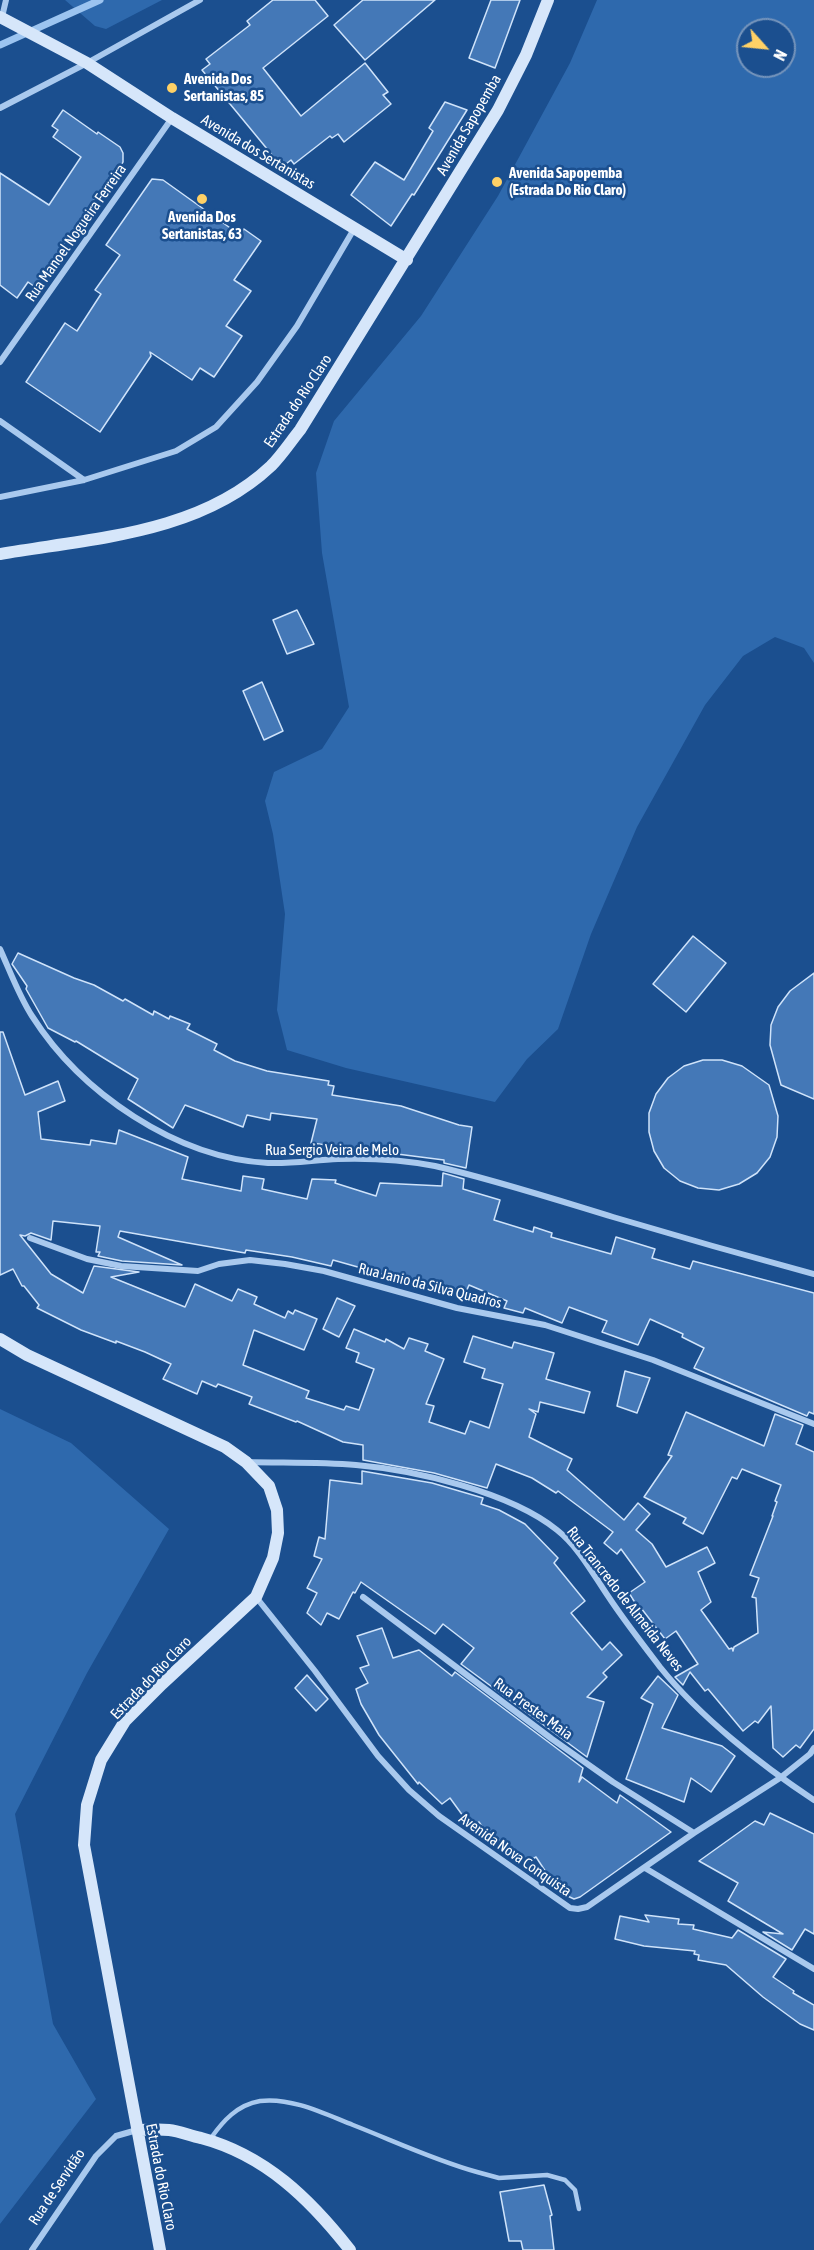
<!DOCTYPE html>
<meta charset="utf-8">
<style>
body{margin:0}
#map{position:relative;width:814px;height:2250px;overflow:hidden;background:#1b4f8f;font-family:"Asap Condensed",sans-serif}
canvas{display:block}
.north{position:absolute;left:736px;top:18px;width:60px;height:60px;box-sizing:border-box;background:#1b4f8f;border:2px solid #7695bc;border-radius:50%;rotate:117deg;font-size:16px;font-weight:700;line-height:24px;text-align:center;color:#fff}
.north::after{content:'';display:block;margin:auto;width:21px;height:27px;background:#ffd166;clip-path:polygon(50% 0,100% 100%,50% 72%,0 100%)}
</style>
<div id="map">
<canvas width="814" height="2250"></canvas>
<div class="north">N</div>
</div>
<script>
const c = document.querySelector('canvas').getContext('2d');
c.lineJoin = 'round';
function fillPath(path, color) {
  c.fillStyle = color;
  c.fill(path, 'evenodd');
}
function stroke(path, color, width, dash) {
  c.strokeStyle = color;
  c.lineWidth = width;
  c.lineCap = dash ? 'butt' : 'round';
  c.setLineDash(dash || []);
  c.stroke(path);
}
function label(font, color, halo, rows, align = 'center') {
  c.font = font + ' "Asap Condensed",sans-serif';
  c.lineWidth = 5;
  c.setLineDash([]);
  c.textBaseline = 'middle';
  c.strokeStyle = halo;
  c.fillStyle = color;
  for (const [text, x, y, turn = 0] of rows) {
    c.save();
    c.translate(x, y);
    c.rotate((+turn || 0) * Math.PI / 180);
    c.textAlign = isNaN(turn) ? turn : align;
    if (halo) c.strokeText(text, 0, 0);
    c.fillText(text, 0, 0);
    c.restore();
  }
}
const green = new Path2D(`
 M 65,0 L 162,0 L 106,29 L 95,26 Z
 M 597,0 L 814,0 L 814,663 L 804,648 L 775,637 L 743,656 L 705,705 L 637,827 L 591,934 L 558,1029 L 527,1059 L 495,1102 L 346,1068 L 287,1050 L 277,1010 L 285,914 L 273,834 L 265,801 L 274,772 L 322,749 L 349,707 L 322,553 L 316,473 L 334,421 L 421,316 L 498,196 L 570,63 ZM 748,30 L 784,30 L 784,66 L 748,66 Z
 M 0,1409 L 71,1443 L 169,1529 L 87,1673 L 15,1814 L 53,2024 L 96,2099 L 0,2224 Z`);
const stream = new Path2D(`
 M 0,45 L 100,0`);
const building = new Path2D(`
 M 273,0 L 315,0 L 328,16 L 263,68 L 301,116 L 365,63 L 388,92 L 383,95 L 391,104 L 344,142 L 338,134 L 332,138 L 330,136 L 294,164 L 291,160 L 282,167 L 202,70 L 210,64 L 206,59 L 250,25 L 247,21 Z
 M 363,0 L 435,0 L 365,60 L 334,25 Z
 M 491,0 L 520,0 L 495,68 L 469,58 Z
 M 445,102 L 467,110 L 414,195 L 412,194 L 391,226 L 351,195 L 375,162 L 404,180 L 433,131 L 429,128 Z
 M 63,110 L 97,134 L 98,132 L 120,147 L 123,153 L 123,162 L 114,179 L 110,177 L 35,287 L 28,282 L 17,298 L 0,285 L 0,173 L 49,205 L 81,157 L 53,137 L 58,130 L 52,126 Z
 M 152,179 L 163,180 L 240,235 L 244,229 L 261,241 L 234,280 L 251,291 L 226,326 L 242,336 L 214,377 L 200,368 L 192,380 L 150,352 L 151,356 L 100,432 L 26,382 L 65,323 L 77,331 L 101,294 L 95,290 L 120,255 L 106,245 Z
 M 297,610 L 314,644 L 287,654 L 273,620 Z
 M 262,682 L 283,731 L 264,740 L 243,691 Z
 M 693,936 L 726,963 L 686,1012 L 653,984 Z
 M 18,953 L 74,978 L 94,985 L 123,1001 L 125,999 L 153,1015 L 154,1011 L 169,1019 L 170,1016 L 190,1024 L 187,1029 L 217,1044 L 214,1050 L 235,1061 L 267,1071 L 329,1081 L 328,1085 L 334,1086 L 332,1095 L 401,1106 L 459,1125 L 472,1127 L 466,1168 L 444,1163 L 444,1160 L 311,1143 L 317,1119 L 271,1113 L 270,1120 L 247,1115 L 243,1127 L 185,1105 L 173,1128 L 128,1099 L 138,1079 L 76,1041 L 75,1042 L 48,1028 L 26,989 L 27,986 L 12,964 Z
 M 814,973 L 814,1099 L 781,1085 L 770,1045 L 771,1025 L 778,1007 L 790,991 Z
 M 0,1032 L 3,1032 L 25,1095 L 58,1081 L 65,1101 L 38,1112 L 41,1139 L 90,1145 L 91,1140 L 116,1144 L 119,1130 L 188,1157 L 182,1179 L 241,1191 L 243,1176 L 264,1179 L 262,1189 L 307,1199 L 312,1179 L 336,1180 L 335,1183 L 376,1196 L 380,1183 L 442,1186 L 443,1173 L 464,1179 L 463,1189 L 500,1200 L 494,1220 L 533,1232 L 534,1227 L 552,1233 L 551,1237 L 611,1254 L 616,1237 L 655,1249 L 652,1258 L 690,1269 L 693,1261 L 814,1293 L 814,1414 L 809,1412 L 807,1416 L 694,1368 L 704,1348 L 682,1337 L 683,1334 L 650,1319 L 638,1345 L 602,1332 L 607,1321 L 569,1307 L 562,1323 L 525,1308 L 523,1313 L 504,1308 L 507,1301 L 469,1285 L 464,1297 L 333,1260 L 331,1266 L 292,1257 L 246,1250 L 245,1253 L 120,1231 L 118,1237 L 182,1265 L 122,1261 L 98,1256 L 100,1252 L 96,1252 L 100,1226 L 53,1221 L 51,1240 L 31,1233 L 25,1236 L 20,1235 L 51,1274 L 83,1293 L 94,1266 L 139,1272 L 111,1277 L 185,1307 L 195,1284 L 232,1301 L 238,1289 L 257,1297 L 254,1304 L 285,1318 L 288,1311 L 293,1314 L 295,1310 L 317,1319 L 304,1350 L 254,1330 L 243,1365 L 309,1391 L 306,1398 L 344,1410 L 346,1406 L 359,1410 L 374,1369 L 356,1362 L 359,1353 L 346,1348 L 354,1329 L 385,1342 L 386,1339 L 404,1349 L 409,1338 L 428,1344 L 425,1351 L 444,1359 L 426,1404 L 434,1406 L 429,1422 L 465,1434 L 470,1421 L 489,1428 L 503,1384 L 482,1378 L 485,1369 L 464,1362 L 473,1336 L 512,1348 L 514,1342 L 554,1353 L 546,1379 L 590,1392 L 584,1413 L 540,1402 L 538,1412 L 529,1409 L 536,1414 L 529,1437 L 572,1459 L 567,1470 L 624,1520 L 638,1503 L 650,1514 L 636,1530 L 652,1544 L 666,1567 L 707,1547 L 715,1563 L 698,1572 L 711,1602 L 701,1610 L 729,1649 L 732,1648 L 733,1651 L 734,1647 L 758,1633 L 756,1598 L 752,1597 L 759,1578 L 750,1575 L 773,1516 L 772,1516 L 777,1502 L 775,1501 L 781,1485 L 742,1469 L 737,1479 L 732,1477 L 703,1534 L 683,1523 L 686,1518 L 644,1497 L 672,1456 L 668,1455 L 686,1412 L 764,1446 L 775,1414 L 803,1425 L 796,1444 L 814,1452 L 814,1729 L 800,1748 L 796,1745 L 783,1757 L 773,1748 L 771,1706 L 758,1723 L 755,1721 L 743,1731 L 708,1689 L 705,1691 L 690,1672 L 683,1685 L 675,1677 L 698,1664 L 676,1631 L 665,1639 L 641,1608 L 639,1609 L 629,1593 L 645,1582 L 621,1549 L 617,1554 L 604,1543 L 613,1532 L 558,1491 L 556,1493 L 532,1478 L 496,1464 L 487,1488 L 434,1473 L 363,1460 L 363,1445 L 343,1442 L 297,1421 L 296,1422 L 249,1404 L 252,1397 L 218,1384 L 216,1387 L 202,1381 L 197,1394 L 163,1379 L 171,1364 L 145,1352 L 116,1341 L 116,1343 L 81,1330 L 37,1308 L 39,1305 L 24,1286 L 22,1286 L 13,1269 L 0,1275 Z
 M 703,1060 L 722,1060 L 742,1066 L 769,1085 L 778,1116 L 777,1137 L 770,1157 L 757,1173 L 739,1184 L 719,1190 L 698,1188 L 680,1181 L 664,1168 L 654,1151 L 649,1132 L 649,1113 L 656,1094 L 668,1078 L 684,1066 Z
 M 337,1298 L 355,1306 L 339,1337 L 323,1329 Z
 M 625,1371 L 650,1378 L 637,1413 L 617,1406 Z
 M 362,1471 L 432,1483 L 483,1498 L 481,1504 L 499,1510 L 525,1524 L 558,1558 L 554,1563 L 585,1601 L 571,1613 L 602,1650 L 610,1642 L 622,1655 L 603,1673 L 607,1677 L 587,1697 L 604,1702 L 587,1757 L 461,1664 L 474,1648 L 443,1624 L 435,1634 L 361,1582 L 355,1593 L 353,1592 L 339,1619 L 327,1613 L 321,1625 L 307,1613 L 317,1593 L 307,1588 L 322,1559 L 314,1556 L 319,1537 L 325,1539 L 330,1480 L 362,1484 Z
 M 382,1628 L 393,1658 L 419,1650 L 452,1676 L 455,1672 L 583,1768 L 579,1782 L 582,1777 L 617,1803 L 620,1795 L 671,1832 L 580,1897 L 574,1899 L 559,1892 L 536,1857 L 524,1864 L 509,1850 L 508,1851 L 496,1836 L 491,1839 L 479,1822 L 471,1827 L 450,1798 L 442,1804 L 419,1782 L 418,1784 L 379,1735 L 361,1704 L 356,1689 L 368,1683 L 360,1668 L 369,1665 L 357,1636 Z
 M 307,1675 L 328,1699 L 316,1711 L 295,1688 Z
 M 658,1676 L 678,1695 L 662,1728 L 722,1746 L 735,1756 L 711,1792 L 691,1778 L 684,1802 L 626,1779 L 653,1704 L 641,1698 Z
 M 770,1813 L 814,1834 L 814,1934 L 805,1929 L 792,1950 L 763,1932 L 783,1934 L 728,1901 L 738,1883 L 699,1861 L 755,1821 L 764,1825 Z
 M 645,1915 L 679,1919 L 678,1924 L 694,1925 L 693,1929 L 732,1938 L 738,1930 L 786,1959 L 773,1977 L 794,1991 L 793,1993 L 814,2005 L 814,2030 L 800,2024 L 763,1997 L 726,1965 L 698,1960 L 699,1955 L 694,1954 L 695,1951 L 644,1946 L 615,1939 L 620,1916 L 649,1922 Z
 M 544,2185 L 552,2215 L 550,2216 L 554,2250 L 523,2250 L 521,2241 L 509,2241 L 500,2192 Z`);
const service = new Path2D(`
 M 211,2138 C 223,2121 237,2105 260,2101 C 291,2097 325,2114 353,2125 C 394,2141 434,2160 477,2172 L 499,2178 L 547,2175 L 565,2180 L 575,2190 L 579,2209`);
const minor = new Path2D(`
 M 2,17 L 6,0
 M 0,108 L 87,63 L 200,0
 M 0,362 L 172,118
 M 0,421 L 84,480
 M 0,497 L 84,480 L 176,451 L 216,427 L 257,382 L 297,326 L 354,229
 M 0,949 C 10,971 19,996 32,1016 C 81,1093 176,1158 268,1163 C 292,1164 314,1160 338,1159 C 369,1158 404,1160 435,1166 C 495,1180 554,1199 613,1217 C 680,1237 747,1256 814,1274
 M 30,1238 L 87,1259 L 121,1266 L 198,1271 L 219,1264 L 250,1260 L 285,1264 L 324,1271 L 457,1308 L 545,1325 L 653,1360 L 814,1424
 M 247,1462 C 283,1463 320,1462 356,1465 C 415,1470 510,1492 557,1530 C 580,1548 595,1578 612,1602 C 627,1624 644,1646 660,1667 C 700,1717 761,1765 814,1800
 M 256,1597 L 315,1671 L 378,1756 L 409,1790 L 439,1816 L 570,1908 L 578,1909 L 587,1907 L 694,1833 L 780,1778 L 810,1754 L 814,1748
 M 363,1597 L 552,1739 L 613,1782 L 694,1833
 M 645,1868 L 814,1969
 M 32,2250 L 96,2156 L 116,2136 L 137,2130`);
const secondary = new Path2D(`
 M 0,17 L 87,63 L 172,118 L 407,260
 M 0,554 C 93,538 199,534 271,466 C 282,455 291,441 300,430 L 498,110 L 526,55 L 548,0
 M 0,1339 L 27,1355 L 225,1447 L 246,1462 L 269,1486 L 277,1510 L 278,1533 L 273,1558 L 256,1597 L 162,1684 L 125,1721 L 101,1760 L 87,1805 L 84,1845 L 160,2250
 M 137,2130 C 147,2130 158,2129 169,2130 C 180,2131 190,2136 201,2138 C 265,2155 310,2199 350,2250`);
const markers = [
 [172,88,6,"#ffd166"],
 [497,182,6,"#ffd166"],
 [202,199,6,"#ffd166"]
];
const poiNames = [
 ["Avenida Dos",184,79],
 ["Sertanistas, 85",184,96],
 ["Avenida Sapopemba",509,173],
 ["(Estrada Do Rio Claro)",509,190],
 ["Avenida Dos",202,217,"center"],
 ["Sertanistas, 63",202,234,"center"]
];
const streetNames = [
 ["Avenida Sapopemba",469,125,-60],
 ["Avenida dos Sertanistas",258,152,31],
 ["Rua Manoel Nogueira Ferreira",76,233,-55],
 ["Estrada do Rio Claro",298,401,-56],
 ["Rua Sergio Veira de Melo",332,1150],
 ["Rua Janio da Silva Quadros",430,1286,14],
 ["Rua Trancredo de Almeida Neves",625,1599,52],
 ["Estrada do Rio Claro",151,1678,-46],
 ["Rua Prestes Maia",533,1709,36],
 ["Avenida Nova Conquista",515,1855,35],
 ["Estrada do Rio Claro",161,2177,79],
 ["Rua de Servidão",57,2187,-56]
];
fillPath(green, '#2e69ad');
stroke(stream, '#9cc4f0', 7);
fillPath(building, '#4478b7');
stroke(building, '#cfe3fa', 1.5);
stroke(service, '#a9c9ee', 4.5);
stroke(minor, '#a9c9ee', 6);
stroke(secondary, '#d6e6fa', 12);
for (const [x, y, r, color] of markers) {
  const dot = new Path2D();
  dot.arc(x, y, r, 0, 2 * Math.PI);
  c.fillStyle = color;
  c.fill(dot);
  stroke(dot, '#1b4f8f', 2);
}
label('bold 15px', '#fff', '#1b4f8f', poiNames, 'left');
label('15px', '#fff', '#1b4f8f', streetNames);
</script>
